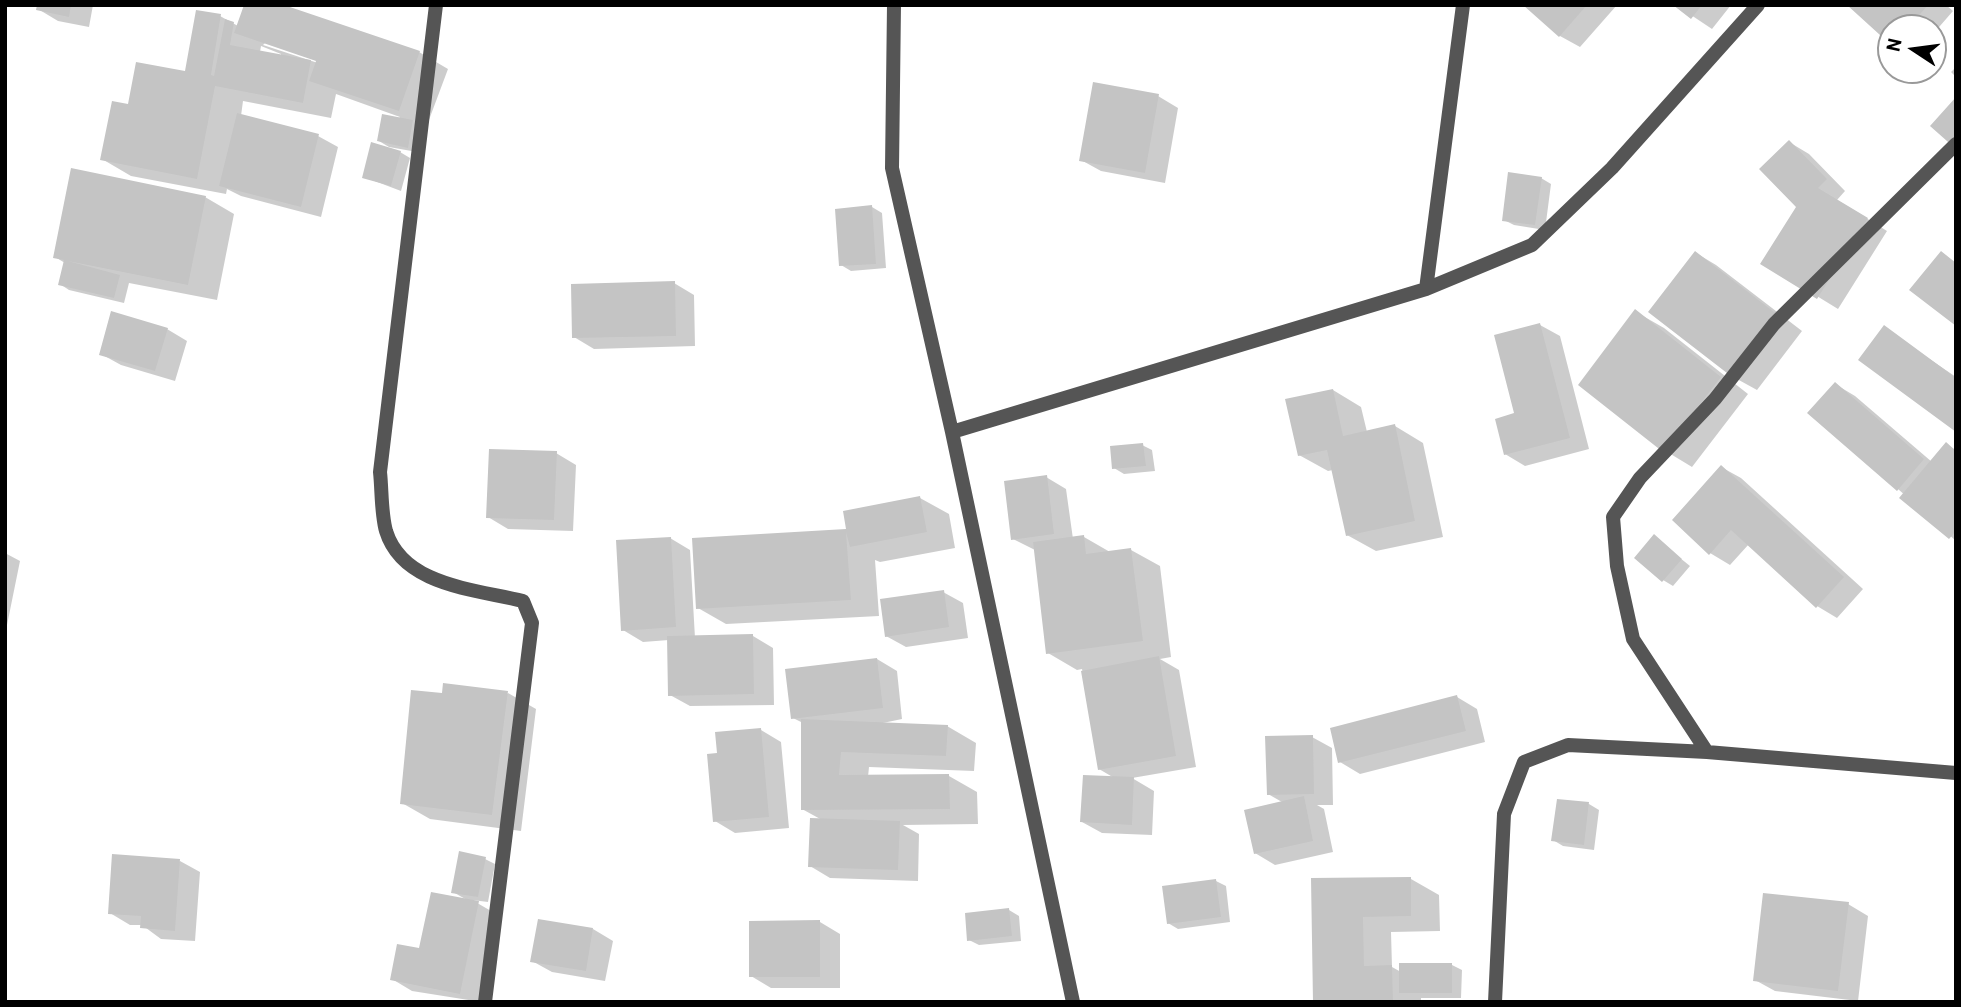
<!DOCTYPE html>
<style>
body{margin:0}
#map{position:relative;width:1961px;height:1007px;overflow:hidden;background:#fff;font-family:Barlow,sans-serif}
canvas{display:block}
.frame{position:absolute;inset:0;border:7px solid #000;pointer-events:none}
.north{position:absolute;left:1877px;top:14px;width:70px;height:70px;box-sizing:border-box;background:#fff;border:2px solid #999;border-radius:50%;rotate:283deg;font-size:19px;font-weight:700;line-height:28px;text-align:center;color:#000}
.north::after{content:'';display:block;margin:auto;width:24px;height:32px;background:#000;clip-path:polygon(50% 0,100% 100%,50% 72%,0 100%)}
</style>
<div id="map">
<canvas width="1961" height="1007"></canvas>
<div class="frame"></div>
<div class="north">N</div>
</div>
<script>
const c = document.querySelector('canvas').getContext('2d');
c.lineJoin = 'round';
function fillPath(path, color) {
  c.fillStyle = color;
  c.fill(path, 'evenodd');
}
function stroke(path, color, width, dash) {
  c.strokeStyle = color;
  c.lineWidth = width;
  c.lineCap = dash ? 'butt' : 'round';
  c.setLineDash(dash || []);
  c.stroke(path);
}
const shadow = new Path2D(`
 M 39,5 L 93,5 L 89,27 L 58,21 L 38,9 Z
 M 1526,5 L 1617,5 L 1580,47 L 1560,36 Z
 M 1676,5 L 1731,5 L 1712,29 Z
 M 1850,5 L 1946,5 L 1953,11 L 1933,34 L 1933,28 L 1891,28 L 1891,42 Z
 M 220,16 L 238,26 L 419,52 L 448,69 L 417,152 L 389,147 L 379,141 L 400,117 L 336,94 L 331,118 L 243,101 L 241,116 L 318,136 L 338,147 L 321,217 L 241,196 L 227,189 L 226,194 L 131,176 L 102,159 L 129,106 L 186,73 ZM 266,42 L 325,62 L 324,65 L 263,45 ZM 261,46 L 281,54 L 281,56 L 260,52 Z
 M 1956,67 L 1956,77 L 1951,72 Z
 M 1158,96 L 1178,108 L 1165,183 L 1101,171 L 1081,160 Z
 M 1789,142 L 1809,154 L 1845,191 L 1837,200 L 1887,231 L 1838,309 L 1763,263 L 1798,206 Z
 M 400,152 L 410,158 L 401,191 L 364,177 Z
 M 1541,178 L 1551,184 L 1545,230 L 1514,225 L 1504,220 Z
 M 205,197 L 234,214 L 217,300 L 129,283 L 124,303 L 69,290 L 60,284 L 65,263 L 55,257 Z
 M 872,207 L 882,213 L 886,268 L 851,271 L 841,265 Z
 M 1696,253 L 1716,265 L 1802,331 L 1757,390 L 1737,379 Z
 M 674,283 L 694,295 L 695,346 L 594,349 L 574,337 Z
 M 1636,312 L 1664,328 L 1748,394 L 1692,467 L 1664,450 Z
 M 1540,325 L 1560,336 L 1589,449 L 1525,466 L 1505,454 Z
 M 1884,328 L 1956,377 L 1956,430 Z
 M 167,329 L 187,341 L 175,381 L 121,365 L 101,354 Z
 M 1835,384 L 1855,396 L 1932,462 L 1946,445 L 1956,450 L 1956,541 L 1898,489 Z
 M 1333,390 L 1361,407 L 1367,432 L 1395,426 L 1423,443 L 1443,537 L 1376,551 L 1347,535 L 1333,470 L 1328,471 L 1299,455 Z
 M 1142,445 L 1152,450 L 1155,471 L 1124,474 L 1114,468 Z
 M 556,453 L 576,465 L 573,531 L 508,529 L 488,517 Z
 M 1721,467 L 1741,478 L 1863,589 L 1837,618 L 1817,606 L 1749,544 L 1730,565 L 1710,553 Z
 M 1046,477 L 1066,489 L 1073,539 L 1084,537 L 1110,552 L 1131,550 L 1160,566 L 1171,657 L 1160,659 L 1179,670 L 1196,767 L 1132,778 L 1154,791 L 1152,835 L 1102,833 L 1082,822 L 1116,779 L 1099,769 L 1082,669 L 1077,670 L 1048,653 L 1035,550 L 1013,539 Z
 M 920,498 L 949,514 L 955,548 L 880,562 L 875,560 L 879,616 L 726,624 L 698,608 L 849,530 Z
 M 1654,537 L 1690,566 L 1673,586 L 1663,580 Z
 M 670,538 L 690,550 L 695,638 L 753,636 L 773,648 L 774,705 L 690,706 L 670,695 L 669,640 L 643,642 L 623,630 Z
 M 5,553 L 20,561 L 6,630 L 5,630 Z
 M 943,592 L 963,603 L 968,638 L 906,647 L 886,636 Z
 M 877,659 L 897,671 L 902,719 L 878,724 L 947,726 L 976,743 L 974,771 L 869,767 L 868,777 L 949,776 L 977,792 L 978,824 L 903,825 L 919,834 L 918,881 L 830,878 L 810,866 L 822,820 L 802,809 L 803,723 L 793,718 Z
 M 508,693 L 536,709 L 521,831 L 430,819 L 402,803 Z
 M 1457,697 L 1477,709 L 1485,742 L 1360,774 L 1340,762 Z
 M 761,730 L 781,742 L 789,828 L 735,833 L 715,821 L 719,755 Z
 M 1312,737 L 1332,748 L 1333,805 L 1317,805 L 1324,809 L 1333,852 L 1275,865 L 1255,853 L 1282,802 L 1268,794 Z
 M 1558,801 L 1589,804 L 1599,810 L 1594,850 L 1563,846 L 1553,840 Z
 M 485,859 L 495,864 L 488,902 L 472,900 L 498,915 L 481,1002 L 412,991 L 392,979 L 467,900 L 453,892 Z
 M 180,861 L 200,872 L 195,941 L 161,939 L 142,925 L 130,925 L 110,913 Z
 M 1411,879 L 1439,895 L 1440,931 L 1391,932 L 1392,967 L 1401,972 L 1452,965 L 1462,970 L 1461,998 L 1421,998 L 1421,1002 L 1315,1002 L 1313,880 Z
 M 1216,881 L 1226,886 L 1230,922 L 1178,929 L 1168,923 Z
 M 1848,904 L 1868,916 L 1858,1001 L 1775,991 L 1755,980 Z
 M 1009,910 L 1019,916 L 1021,941 L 979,945 L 969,940 Z
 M 820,922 L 840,934 L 840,988 L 771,988 L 751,976 Z
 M 593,929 L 613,941 L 605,981 L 552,972 L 532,961 Z`);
const building = new Path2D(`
 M 37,5 L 71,5 L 69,17 L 36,10 Z
 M 244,5 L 284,5 L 420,51 L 399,111 L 309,81 L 316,61 L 234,33 Z
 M 1523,5 L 1587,5 L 1559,37 Z
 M 1673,5 L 1702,5 L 1691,19 Z
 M 1847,5 L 1928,5 L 1908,28 L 1891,28 L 1891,45 Z
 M 196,10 L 221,14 L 211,75 L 214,76 L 225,19 L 234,22 L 230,45 L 311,60 L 303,103 L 215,86 L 197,179 L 100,160 L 112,101 L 128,104 L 136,62 L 185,71 Z
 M 1093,82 L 1159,94 L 1145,173 L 1079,161 Z
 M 1956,97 L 1956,149 L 1930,126 Z
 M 237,113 L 319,134 L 301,207 L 219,186 Z
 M 382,114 L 413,120 L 408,148 L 377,141 Z
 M 1789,140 L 1827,179 L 1818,188 L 1868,218 L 1817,299 L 1760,264 L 1796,207 L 1759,169 Z
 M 371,142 L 401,151 L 391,186 L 362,178 Z
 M 71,168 L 206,196 L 188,285 L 68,261 L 120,275 L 114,298 L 58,285 L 64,260 L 53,258 Z
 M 1508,172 L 1542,177 L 1535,225 L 1502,221 Z
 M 872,205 L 876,264 L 839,266 L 835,209 Z
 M 1695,251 L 1783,319 L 1736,380 L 1648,312 Z
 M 1941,251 L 1956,263 L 1956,326 L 1909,290 Z
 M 675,281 L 676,336 L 572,338 L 571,284 Z
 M 1635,309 L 1721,377 L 1663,452 L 1578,385 Z
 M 111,311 L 168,328 L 155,371 L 99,355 Z
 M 1540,323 L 1570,438 L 1504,455 L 1495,419 L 1514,413 L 1494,335 Z
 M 1884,325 L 1956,378 L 1956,432 L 1858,360 Z
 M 1835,382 L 1924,459 L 1897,491 L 1807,413 Z
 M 1333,389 L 1343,436 L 1395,424 L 1415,521 L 1346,536 L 1327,450 L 1298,456 L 1285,399 Z
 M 1946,442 L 1956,451 L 1956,531 L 1949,539 L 1899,498 Z
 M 1143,443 L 1146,466 L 1112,469 L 1110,446 Z
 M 489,449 L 557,451 L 554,520 L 486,518 Z
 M 1721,465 L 1844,577 L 1816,608 L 1731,530 L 1709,555 L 1672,520 Z
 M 1047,475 L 1054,534 L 1011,540 L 1004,481 Z
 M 920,496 L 927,532 L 850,547 L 846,532 L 851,600 L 696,609 L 692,538 L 846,529 L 843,511 Z
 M 1654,534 L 1682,559 L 1662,582 L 1634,558 Z
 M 1084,535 L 1086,554 L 1131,548 L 1143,641 L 1046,654 L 1033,542 Z
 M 671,537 L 676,627 L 621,631 L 616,540 Z
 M 944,590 L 949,627 L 885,637 L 880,599 Z
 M 753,634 L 754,694 L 668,696 L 667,636 Z
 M 1159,656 L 1176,756 L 1098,770 L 1081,671 Z
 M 877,658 L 883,708 L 791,719 L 785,669 Z
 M 443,683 L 508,691 L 492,815 L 400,804 L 411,690 L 442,693 Z
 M 1457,695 L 1466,731 L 1338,763 L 1330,728 Z
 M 801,719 L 948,725 L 946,756 L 841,752 L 839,775 L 949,774 L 950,809 L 801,810 Z
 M 761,728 L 769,817 L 713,822 L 707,754 L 717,753 L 715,732 Z
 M 1313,735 L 1314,794 L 1267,795 L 1265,736 Z
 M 1083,775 L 1134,777 L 1132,825 L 1080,822 Z
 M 1304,796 L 1313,841 L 1254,854 L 1244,810 Z
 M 1557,799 L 1589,802 L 1584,845 L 1551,841 Z
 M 810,818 L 900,821 L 898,870 L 808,867 Z
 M 459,851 L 486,857 L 478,897 L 451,893 Z
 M 112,854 L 180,859 L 175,931 L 140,928 L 141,916 L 108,914 Z
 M 1411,877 L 1411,916 L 1363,917 L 1364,966 L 1392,965 L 1393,1002 L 1313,1002 L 1311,878 Z
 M 1216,879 L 1221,917 L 1167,924 L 1162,886 Z
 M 431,892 L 479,901 L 460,994 L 390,980 L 397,944 L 419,948 Z
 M 1763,893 L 1849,902 L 1838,991 L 1753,981 Z
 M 1009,908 L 1012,936 L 967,941 L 965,913 Z
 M 538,919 L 593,928 L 586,971 L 530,962 Z
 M 820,920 L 820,977 L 749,977 L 749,921 Z
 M 1399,963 L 1452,963 L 1452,993 L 1399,993 Z`);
const minor = new Path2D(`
 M 436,5 L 380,472 C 382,490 381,513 386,531 C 403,586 475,589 523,601 L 532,623 L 485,1002
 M 894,5 L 892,168 L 952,432 L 1073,1002
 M 1426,289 L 1463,5
 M 952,432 L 1426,289 L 1532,245 L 1612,168 L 1758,5
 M 1707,752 L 1633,639 L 1617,566 L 1613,517 L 1640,478 L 1715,399 L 1774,324 L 1956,144
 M 1495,1002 L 1504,814 L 1524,762 L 1568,745 L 1707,752 L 1956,773`);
fillPath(shadow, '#0003');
fillPath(building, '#c4c4c4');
stroke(minor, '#555', 14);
</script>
